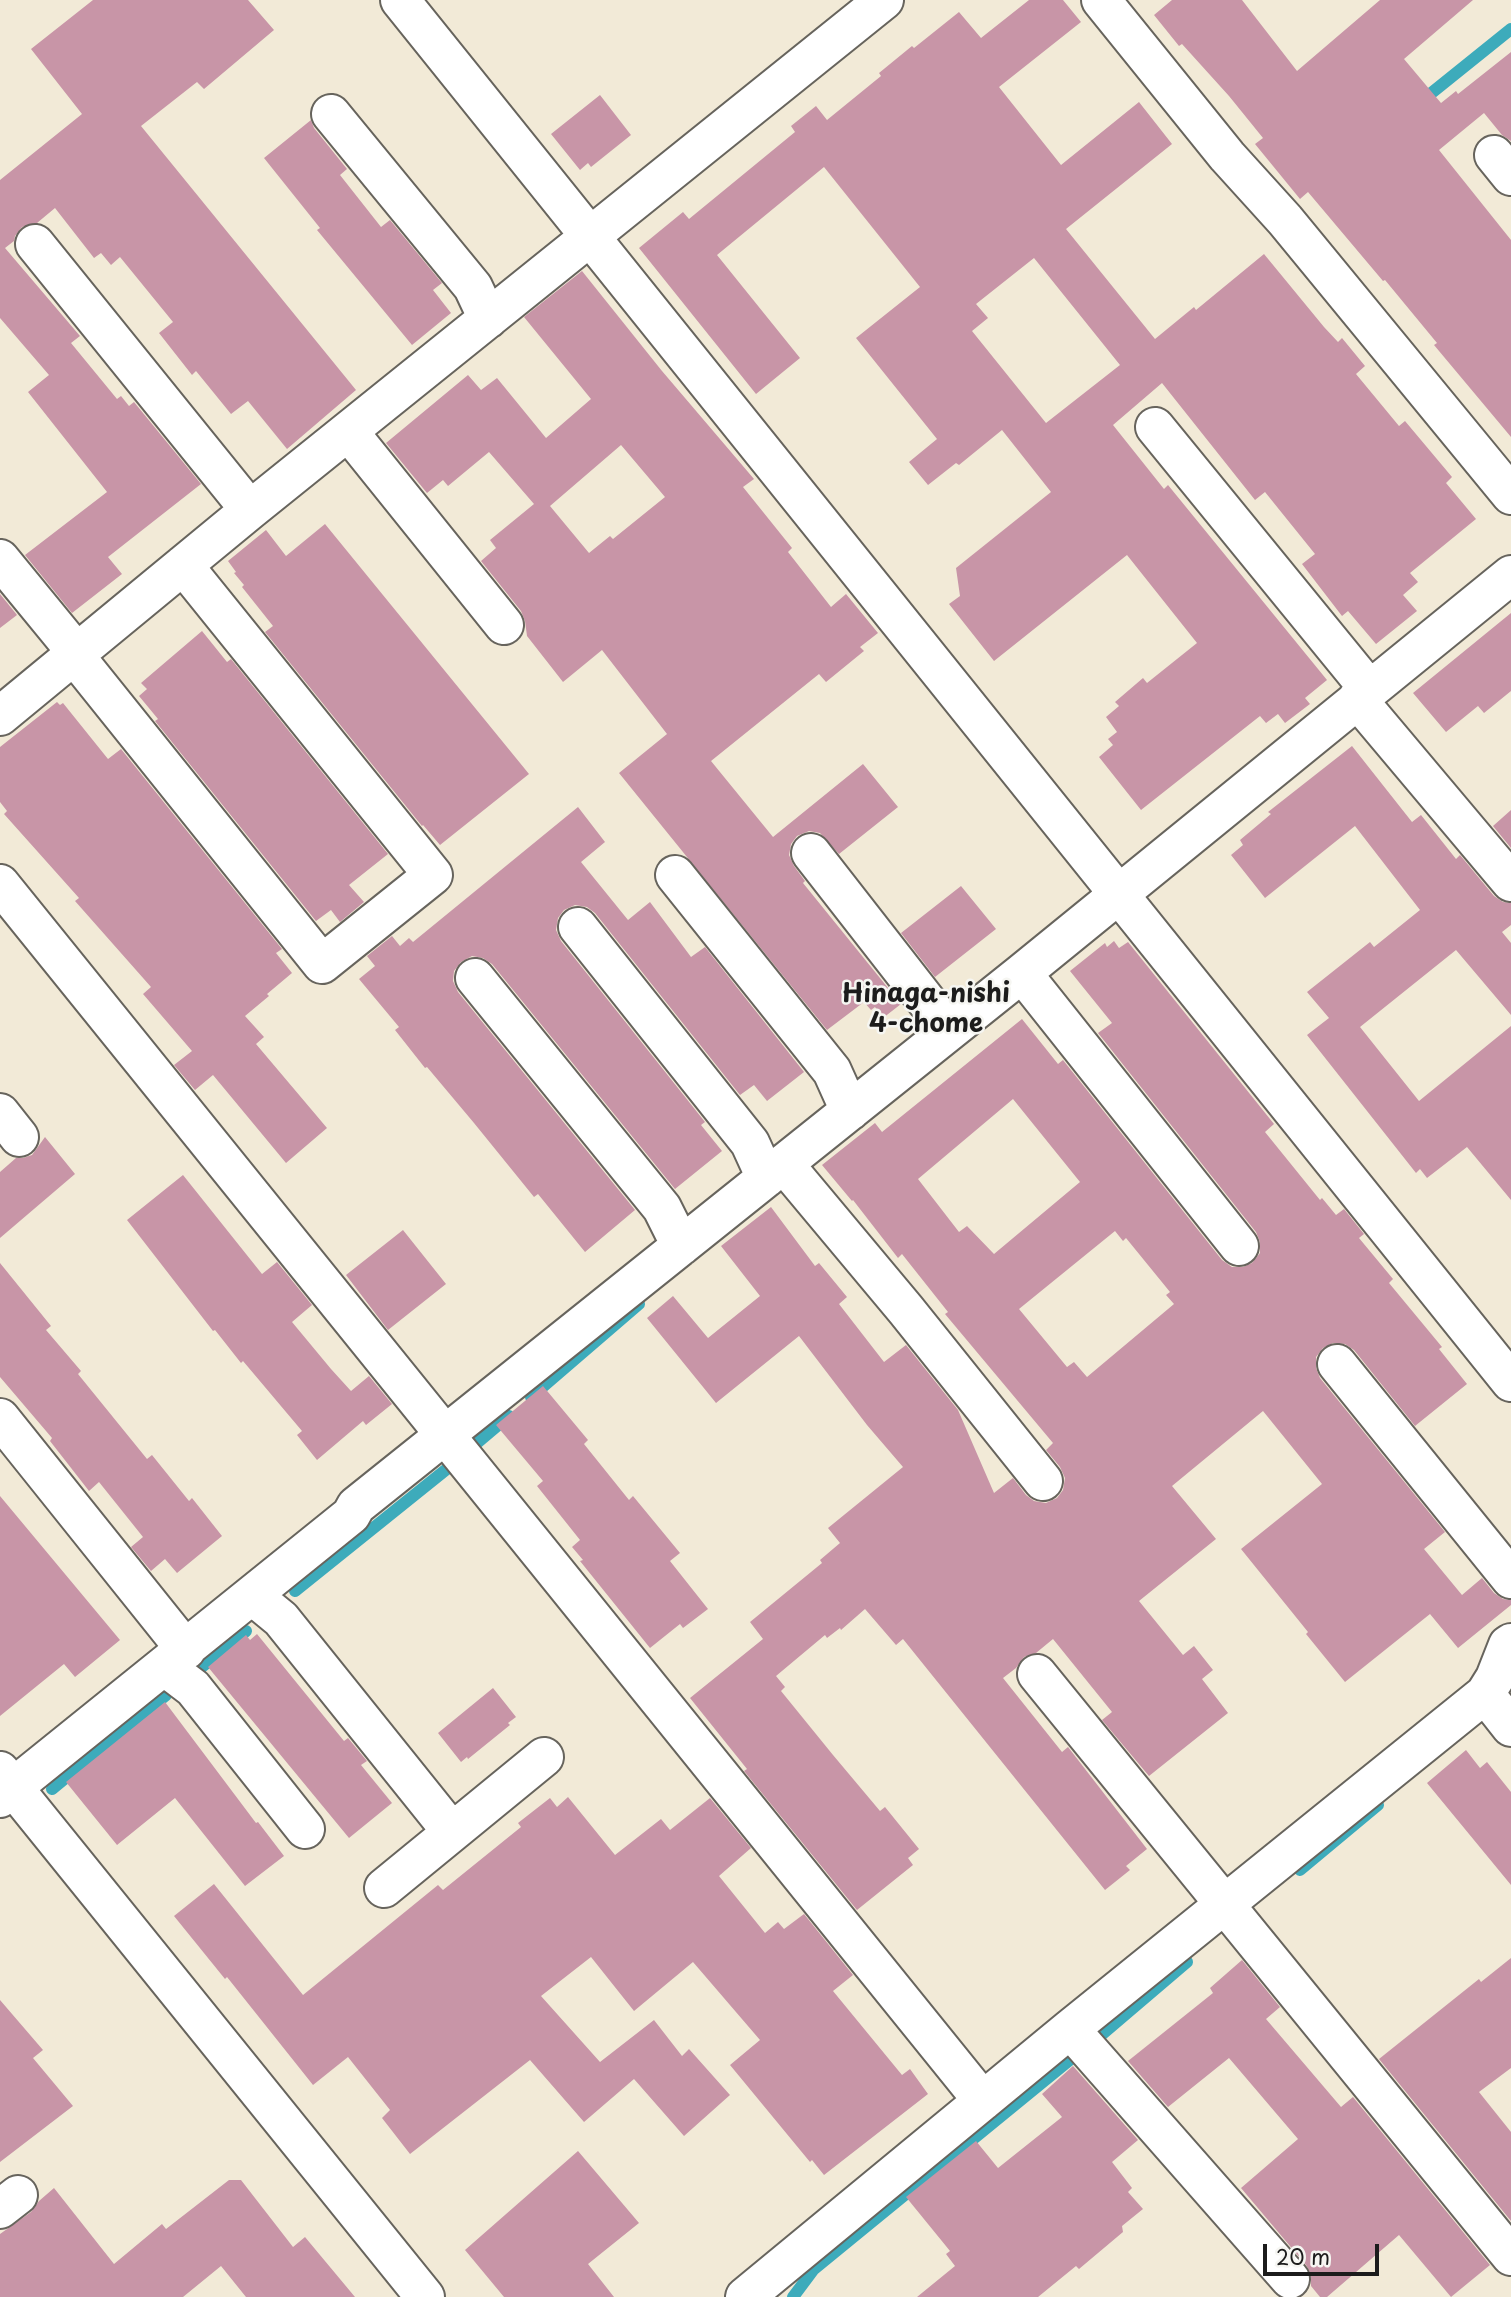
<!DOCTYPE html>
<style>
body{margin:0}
#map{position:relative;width:1511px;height:2297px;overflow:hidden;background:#f2ead7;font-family:"Playpen Sans",sans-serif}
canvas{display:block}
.scale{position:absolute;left:1263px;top:2244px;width:116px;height:32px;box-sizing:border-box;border:4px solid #1c1c1c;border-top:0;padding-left:9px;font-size:21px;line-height:24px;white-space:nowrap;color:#1c1c1c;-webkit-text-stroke:5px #f6f6f2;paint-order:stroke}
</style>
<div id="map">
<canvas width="1511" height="2297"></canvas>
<div class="scale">20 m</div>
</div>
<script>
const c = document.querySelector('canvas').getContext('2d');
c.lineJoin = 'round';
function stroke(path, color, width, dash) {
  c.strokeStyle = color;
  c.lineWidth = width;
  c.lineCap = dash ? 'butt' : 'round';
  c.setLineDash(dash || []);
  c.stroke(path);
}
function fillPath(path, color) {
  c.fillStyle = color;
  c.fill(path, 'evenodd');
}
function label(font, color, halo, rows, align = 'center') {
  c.font = font + ' "Playpen Sans",sans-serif';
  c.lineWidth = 5;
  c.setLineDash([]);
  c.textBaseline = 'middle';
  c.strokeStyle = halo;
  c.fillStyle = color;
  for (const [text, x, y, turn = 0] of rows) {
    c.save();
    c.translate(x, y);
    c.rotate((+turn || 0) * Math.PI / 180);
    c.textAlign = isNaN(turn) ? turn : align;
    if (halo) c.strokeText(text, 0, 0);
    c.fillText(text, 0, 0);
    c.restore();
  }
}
const stream = new Path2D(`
 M 1419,103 L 1511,29
 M 531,1397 L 639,1304
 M 477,1443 L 509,1416
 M 295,1591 L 453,1464
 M 193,1674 L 246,1631
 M 52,1789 L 166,1695
 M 1300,1870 L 1378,1805
 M 1099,2037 L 1187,1962
 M 793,2297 L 814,2269 L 1072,2058`);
const building = new Path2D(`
 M 93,0 L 248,0 L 274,30 L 204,89 L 197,82 L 141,126 L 356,390 L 287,449 L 248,401 L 231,414 L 196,371 L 192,375 L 159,333 L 173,322 L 120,257 L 111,265 L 101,253 L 94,258 L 55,208 L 37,223 L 22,227 L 15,236 L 14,241 L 5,248 L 80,336 L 71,343 L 117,399 L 121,396 L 129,406 L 134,402 L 201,484 L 108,557 L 122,574 L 72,613 L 25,555 L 107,492 L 28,392 L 49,375 L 0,318 L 0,180 L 82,114 L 31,49 Z
 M 1029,0 L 1063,0 L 1081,22 L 999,87 L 1061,165 L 1139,102 L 1172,144 L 1066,229 L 1155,339 L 1194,307 L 1196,310 L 1264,254 L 1324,327 L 1338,342 L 1342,338 L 1365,366 L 1356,374 L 1399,426 L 1405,421 L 1452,477 L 1446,483 L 1476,519 L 1410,573 L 1418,582 L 1403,595 L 1417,611 L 1376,644 L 1348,611 L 1342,616 L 1302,564 L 1315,554 L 1265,492 L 1255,500 L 1162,383 L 1113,425 L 1164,489 L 1168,485 L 1327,680 L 1305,698 L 1310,704 L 1285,723 L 1278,714 L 1266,723 L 1260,716 L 1141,810 L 1099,757 L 1113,745 L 1108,739 L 1117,732 L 1106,717 L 1119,706 L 1115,702 L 1143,678 L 1147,683 L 1197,643 L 1127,555 L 994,661 L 949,604 L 960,596 L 956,568 L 1051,492 L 1002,430 L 959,465 L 956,463 L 928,485 L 909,462 L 937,439 L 856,338 L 920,287 L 824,167 L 717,255 L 800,358 L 756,394 L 639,248 L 683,212 L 689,219 L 795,132 L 791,126 L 816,106 L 827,120 L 881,76 L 879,73 L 912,46 L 914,48 L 959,12 L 981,38 ZM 1034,258 L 1120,365 L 1046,423 L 972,331 L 988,318 L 976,304 Z
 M 1172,0 L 1242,0 L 1297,71 L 1380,0 L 1473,0 L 1404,59 L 1441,103 L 1456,91 L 1458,94 L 1511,52 L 1511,141 L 1502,135 L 1484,113 L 1439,150 L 1511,240 L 1511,437 L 1434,345 L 1437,343 L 1385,280 L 1383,281 L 1308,192 L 1300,199 L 1255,144 L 1263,138 L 1229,96 L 1182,44 L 1179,46 L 1154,15 Z
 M 600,95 L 631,135 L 591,167 L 588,163 L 580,170 L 551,134 Z
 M 311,120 L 314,128 L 347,169 L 340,175 L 381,227 L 390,220 L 442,283 L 433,290 L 451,313 L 412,345 L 317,230 L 320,228 L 264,158 Z
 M 582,271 L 662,371 L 754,479 L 743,487 L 792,548 L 788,552 L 831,607 L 846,594 L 878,633 L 860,647 L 864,651 L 826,682 L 819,674 L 711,761 L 773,837 L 863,764 L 898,807 L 839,854 L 820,833 L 809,831 L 797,836 L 791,844 L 789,855 L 794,866 L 805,881 L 803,883 L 901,1004 L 883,1018 L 875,1007 L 871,1010 L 864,1002 L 827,1030 L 619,773 L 667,734 L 602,650 L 563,682 L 527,636 L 525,621 L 521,611 L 481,561 L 496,548 L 490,540 L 534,504 L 489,452 L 448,486 L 443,480 L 427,493 L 386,443 L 468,375 L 481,390 L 497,378 L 546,438 L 591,399 L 524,317 ZM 621,445 L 665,497 L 613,539 L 610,536 L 589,553 L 550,506 Z
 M 325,524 L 529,774 L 440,845 L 423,825 L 422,826 L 265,632 L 273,626 L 242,587 L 244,585 L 234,573 L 236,572 L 228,561 L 266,530 L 286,556 Z
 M 0,594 L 17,615 L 0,628 Z
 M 1511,613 L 1511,691 L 1484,713 L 1478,706 L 1446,732 L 1413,693 Z
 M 202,631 L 227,662 L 231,659 L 388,854 L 349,885 L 364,902 L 340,922 L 331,910 L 316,921 L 155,721 L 158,719 L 139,696 L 147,689 L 141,683 Z
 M 57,702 L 60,705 L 63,703 L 108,759 L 121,749 L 282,949 L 276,953 L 292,973 L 267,994 L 269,996 L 245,1016 L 264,1037 L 256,1044 L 327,1128 L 286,1163 L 213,1075 L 195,1090 L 174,1065 L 192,1051 L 143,994 L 151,987 L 75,901 L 79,898 L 4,814 L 7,811 L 0,802 L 0,747 Z
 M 1352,746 L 1412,822 L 1421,815 L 1456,859 L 1460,855 L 1494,896 L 1503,902 L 1511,903 L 1511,925 L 1502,932 L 1511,943 L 1511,1015 L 1456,950 L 1360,1027 L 1419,1101 L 1511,1026 L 1511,1200 L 1467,1147 L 1427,1178 L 1420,1169 L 1416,1173 L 1307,1035 L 1329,1018 L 1307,992 L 1370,942 L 1374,947 L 1420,910 L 1355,826 L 1265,898 L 1231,855 L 1243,845 L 1240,840 L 1271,814 L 1268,812 Z
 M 578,807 L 605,842 L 581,862 L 628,920 L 650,902 L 691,957 L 705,947 L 804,1072 L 767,1101 L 754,1085 L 740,1095 L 595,913 L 587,907 L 575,905 L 564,910 L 558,918 L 556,930 L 561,941 L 705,1122 L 701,1125 L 722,1151 L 675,1189 L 492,964 L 483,958 L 472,956 L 461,962 L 454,971 L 453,981 L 458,992 L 635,1210 L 585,1252 L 538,1194 L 534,1197 L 474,1123 L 427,1067 L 425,1068 L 395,1030 L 399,1027 L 359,979 L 375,966 L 367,956 L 392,936 L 400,946 L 409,938 L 413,942 Z
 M 1511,810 L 1511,848 L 1493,826 Z
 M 961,886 L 996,929 L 935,977 L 901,933 Z
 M 1114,941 L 1119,948 L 1128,942 L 1274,1124 L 1265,1132 L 1320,1200 L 1322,1198 L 1336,1215 L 1344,1209 L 1364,1234 L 1359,1238 L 1393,1279 L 1389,1283 L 1442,1347 L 1439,1349 L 1467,1384 L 1415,1426 L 1354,1350 L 1345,1344 L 1333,1343 L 1323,1348 L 1316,1357 L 1316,1368 L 1320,1378 L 1445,1532 L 1424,1549 L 1462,1595 L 1482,1578 L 1494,1593 L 1503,1599 L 1511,1600 L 1511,1605 L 1458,1648 L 1430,1614 L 1345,1682 L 1306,1634 L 1308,1632 L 1241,1549 L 1322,1484 L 1263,1411 L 1172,1486 L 1216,1539 L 1139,1601 L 1183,1655 L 1194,1646 L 1213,1670 L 1202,1679 L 1228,1713 L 1149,1776 L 1102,1720 L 1112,1712 L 1053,1639 L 1036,1653 L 1024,1657 L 1016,1668 L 1003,1678 L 1062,1752 L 1068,1747 L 1147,1849 L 1126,1866 L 1130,1870 L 1105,1890 L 903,1639 L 896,1645 L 865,1609 L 841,1630 L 840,1628 L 827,1638 L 825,1635 L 776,1676 L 785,1687 L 781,1691 L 833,1755 L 880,1811 L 885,1807 L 919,1849 L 908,1858 L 913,1865 L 857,1910 L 744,1771 L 747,1769 L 690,1698 L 763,1639 L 750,1622 L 822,1563 L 820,1560 L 840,1543 L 828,1528 L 903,1467 L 867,1425 L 799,1336 L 716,1403 L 647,1318 L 673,1296 L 708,1338 L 760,1296 L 721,1246 L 771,1207 L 815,1266 L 819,1263 L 847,1297 L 839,1304 L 884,1362 L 906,1345 L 958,1410 L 994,1493 L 1013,1478 L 1026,1495 L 1034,1501 L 1046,1503 L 1057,1498 L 1063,1490 L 1065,1478 L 1060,1467 L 1046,1450 L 1053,1443 L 945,1314 L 948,1312 L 902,1254 L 898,1258 L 853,1200 L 852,1201 L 822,1165 L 875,1123 L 882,1132 L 1022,1019 L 1058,1064 L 1063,1060 L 1222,1260 L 1232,1267 L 1243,1267 L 1252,1263 L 1260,1253 L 1260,1242 L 1256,1232 L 1098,1033 L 1112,1023 L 1070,971 L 1105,943 L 1107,947 ZM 1013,1099 L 1080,1182 L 994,1254 L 967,1226 L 959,1232 L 918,1179 ZM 1115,1231 L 1123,1241 L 1126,1238 L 1170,1292 L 1166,1295 L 1174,1304 L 1087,1377 L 1074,1362 L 1067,1367 L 1019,1309 Z
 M 45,1137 L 75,1174 L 0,1238 L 0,1172 L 16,1158 L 23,1158 L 32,1155 Z
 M 183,1175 L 262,1274 L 277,1262 L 312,1305 L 292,1322 L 331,1369 L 351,1391 L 369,1376 L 392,1404 L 366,1425 L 363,1421 L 317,1460 L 297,1435 L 302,1431 L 243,1361 L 241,1363 L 215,1330 L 213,1331 L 127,1220 Z
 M 403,1230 L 446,1284 L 388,1330 L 346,1275 Z
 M 0,1263 L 51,1326 L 46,1330 L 81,1371 L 78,1374 L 147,1459 L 152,1455 L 189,1501 L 192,1498 L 222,1536 L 177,1573 L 165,1559 L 151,1571 L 131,1547 L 143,1537 L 99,1482 L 89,1491 L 50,1441 L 52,1438 L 0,1377 Z
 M 543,1386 L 588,1440 L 584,1444 L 629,1500 L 633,1496 L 680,1553 L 670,1561 L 708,1609 L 683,1628 L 680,1624 L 650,1648 L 580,1561 L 583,1560 L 572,1547 L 580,1540 L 537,1486 L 543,1481 L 496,1425 Z
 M 0,1496 L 120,1640 L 75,1677 L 64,1664 L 0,1716 Z
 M 257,1634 L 344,1741 L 348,1738 L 367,1761 L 361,1765 L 392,1803 L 349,1838 L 208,1667 L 246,1635 L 250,1640 Z
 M 493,1688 L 516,1717 L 508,1723 L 510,1725 L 468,1759 L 467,1757 L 461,1762 L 438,1733 Z
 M 165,1702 L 256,1823 L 258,1822 L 284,1856 L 245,1886 L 175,1798 L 117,1845 L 66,1782 Z
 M 1466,1750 L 1480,1768 L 1487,1762 L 1511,1792 L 1511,1885 L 1427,1783 Z
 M 568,1797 L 615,1855 L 661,1819 L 670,1830 L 710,1798 L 751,1848 L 719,1876 L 765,1933 L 778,1922 L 784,1929 L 804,1914 L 853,1975 L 833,1991 L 902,2075 L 910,2069 L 928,2094 L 824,2175 L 812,2160 L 810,2162 L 730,2065 L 760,2040 L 693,1962 L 634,2011 L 591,1957 L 541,1996 L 600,2062 L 654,2020 L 682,2056 L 689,2049 L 730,2095 L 684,2136 L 634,2079 L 584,2122 L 530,2060 L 410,2154 L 382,2118 L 390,2110 L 348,2057 L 313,2085 L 227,1977 L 225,1979 L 174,1916 L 214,1884 L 303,1995 L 438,1885 L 443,1890 L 521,1827 L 518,1823 L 550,1798 L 557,1807 Z
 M 1511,1958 L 1511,2068 L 1479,2092 L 1511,2132 L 1511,2221 L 1379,2059 L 1479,1979 L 1481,1982 Z
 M 1242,1960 L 1280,2007 L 1266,2019 L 1341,2107 L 1353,2097 L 1490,2265 L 1451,2297 L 1399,2235 L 1327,2297 L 1320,2297 L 1311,2286 L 1311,2274 L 1306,2265 L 1241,2188 L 1298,2139 L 1229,2058 L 1168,2107 L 1128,2061 L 1213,1993 L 1210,1988 Z
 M 0,2000 L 43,2050 L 33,2058 L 73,2106 L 0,2162 Z
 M 1073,2066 L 1138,2140 L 1112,2162 L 1132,2188 L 1128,2192 L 1143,2209 L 1122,2226 L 1123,2232 L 1079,2269 L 1076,2266 L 1038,2297 L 917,2297 L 955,2266 L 946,2254 L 950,2251 L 906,2197 L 976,2141 L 998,2168 L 1062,2117 L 1042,2094 Z
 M 578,2151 L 639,2223 L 588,2264 L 614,2297 L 504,2297 L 465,2250 Z
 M 229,2180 L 241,2180 L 293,2247 L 305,2237 L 355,2297 L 246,2297 L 221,2266 L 183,2297 L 0,2297 L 0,2234 L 31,2212 L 39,2201 L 54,2188 L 114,2264 L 162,2224 L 166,2229 Z`);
const minor = new Path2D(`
 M 400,0 L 1511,1382
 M 1101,0 L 1227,156 L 1285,220 L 1511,495
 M 331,114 L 473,287 L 488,319
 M 1494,155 L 1511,176
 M 35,244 L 250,510
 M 1155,427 L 1369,689
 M 348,431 L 504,625
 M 0,559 L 77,653
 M 74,655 L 322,964 L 433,875 L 183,565
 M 1357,699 L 1511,882
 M 0,716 L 250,510 L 884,0
 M 811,853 L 949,1030
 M 675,875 L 832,1071 L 850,1111
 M 0,884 L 983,2101
 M 578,927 L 750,1143 L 766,1178
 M 1022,973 L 1239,1246
 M 475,978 L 662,1208 L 681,1246
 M 0,1113 L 19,1137
 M 784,1164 L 906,1310 L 1043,1481
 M 1337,1364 L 1511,1579
 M 0,1418 L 186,1650
 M 253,1596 L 281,1619 L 452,1832
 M 164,1666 L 193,1688 L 305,1829
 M 1037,1674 L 1511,2256
 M 1485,1694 L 1511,1727
 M 0,1771 L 425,2297
 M 0,1798 L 351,1515 L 356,1506 L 1022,973 L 1511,575
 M 384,1888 L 544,1757
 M 1070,2029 L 1290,2279
 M 0,2209 L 18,2195
 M 745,2297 L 1070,2029 L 1485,1694 L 1495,1678 L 1508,1645 L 1511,1643`);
const neighbourhoodNames = [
 ["Hinaga-nishi",926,995],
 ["4-chome",926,1025]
];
stroke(stream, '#3dabbb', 12);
fillPath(building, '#c895a7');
stroke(minor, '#67645d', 42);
stroke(minor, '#fff', 38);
label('bold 26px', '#1c1c1c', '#f6f6f2', neighbourhoodNames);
</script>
